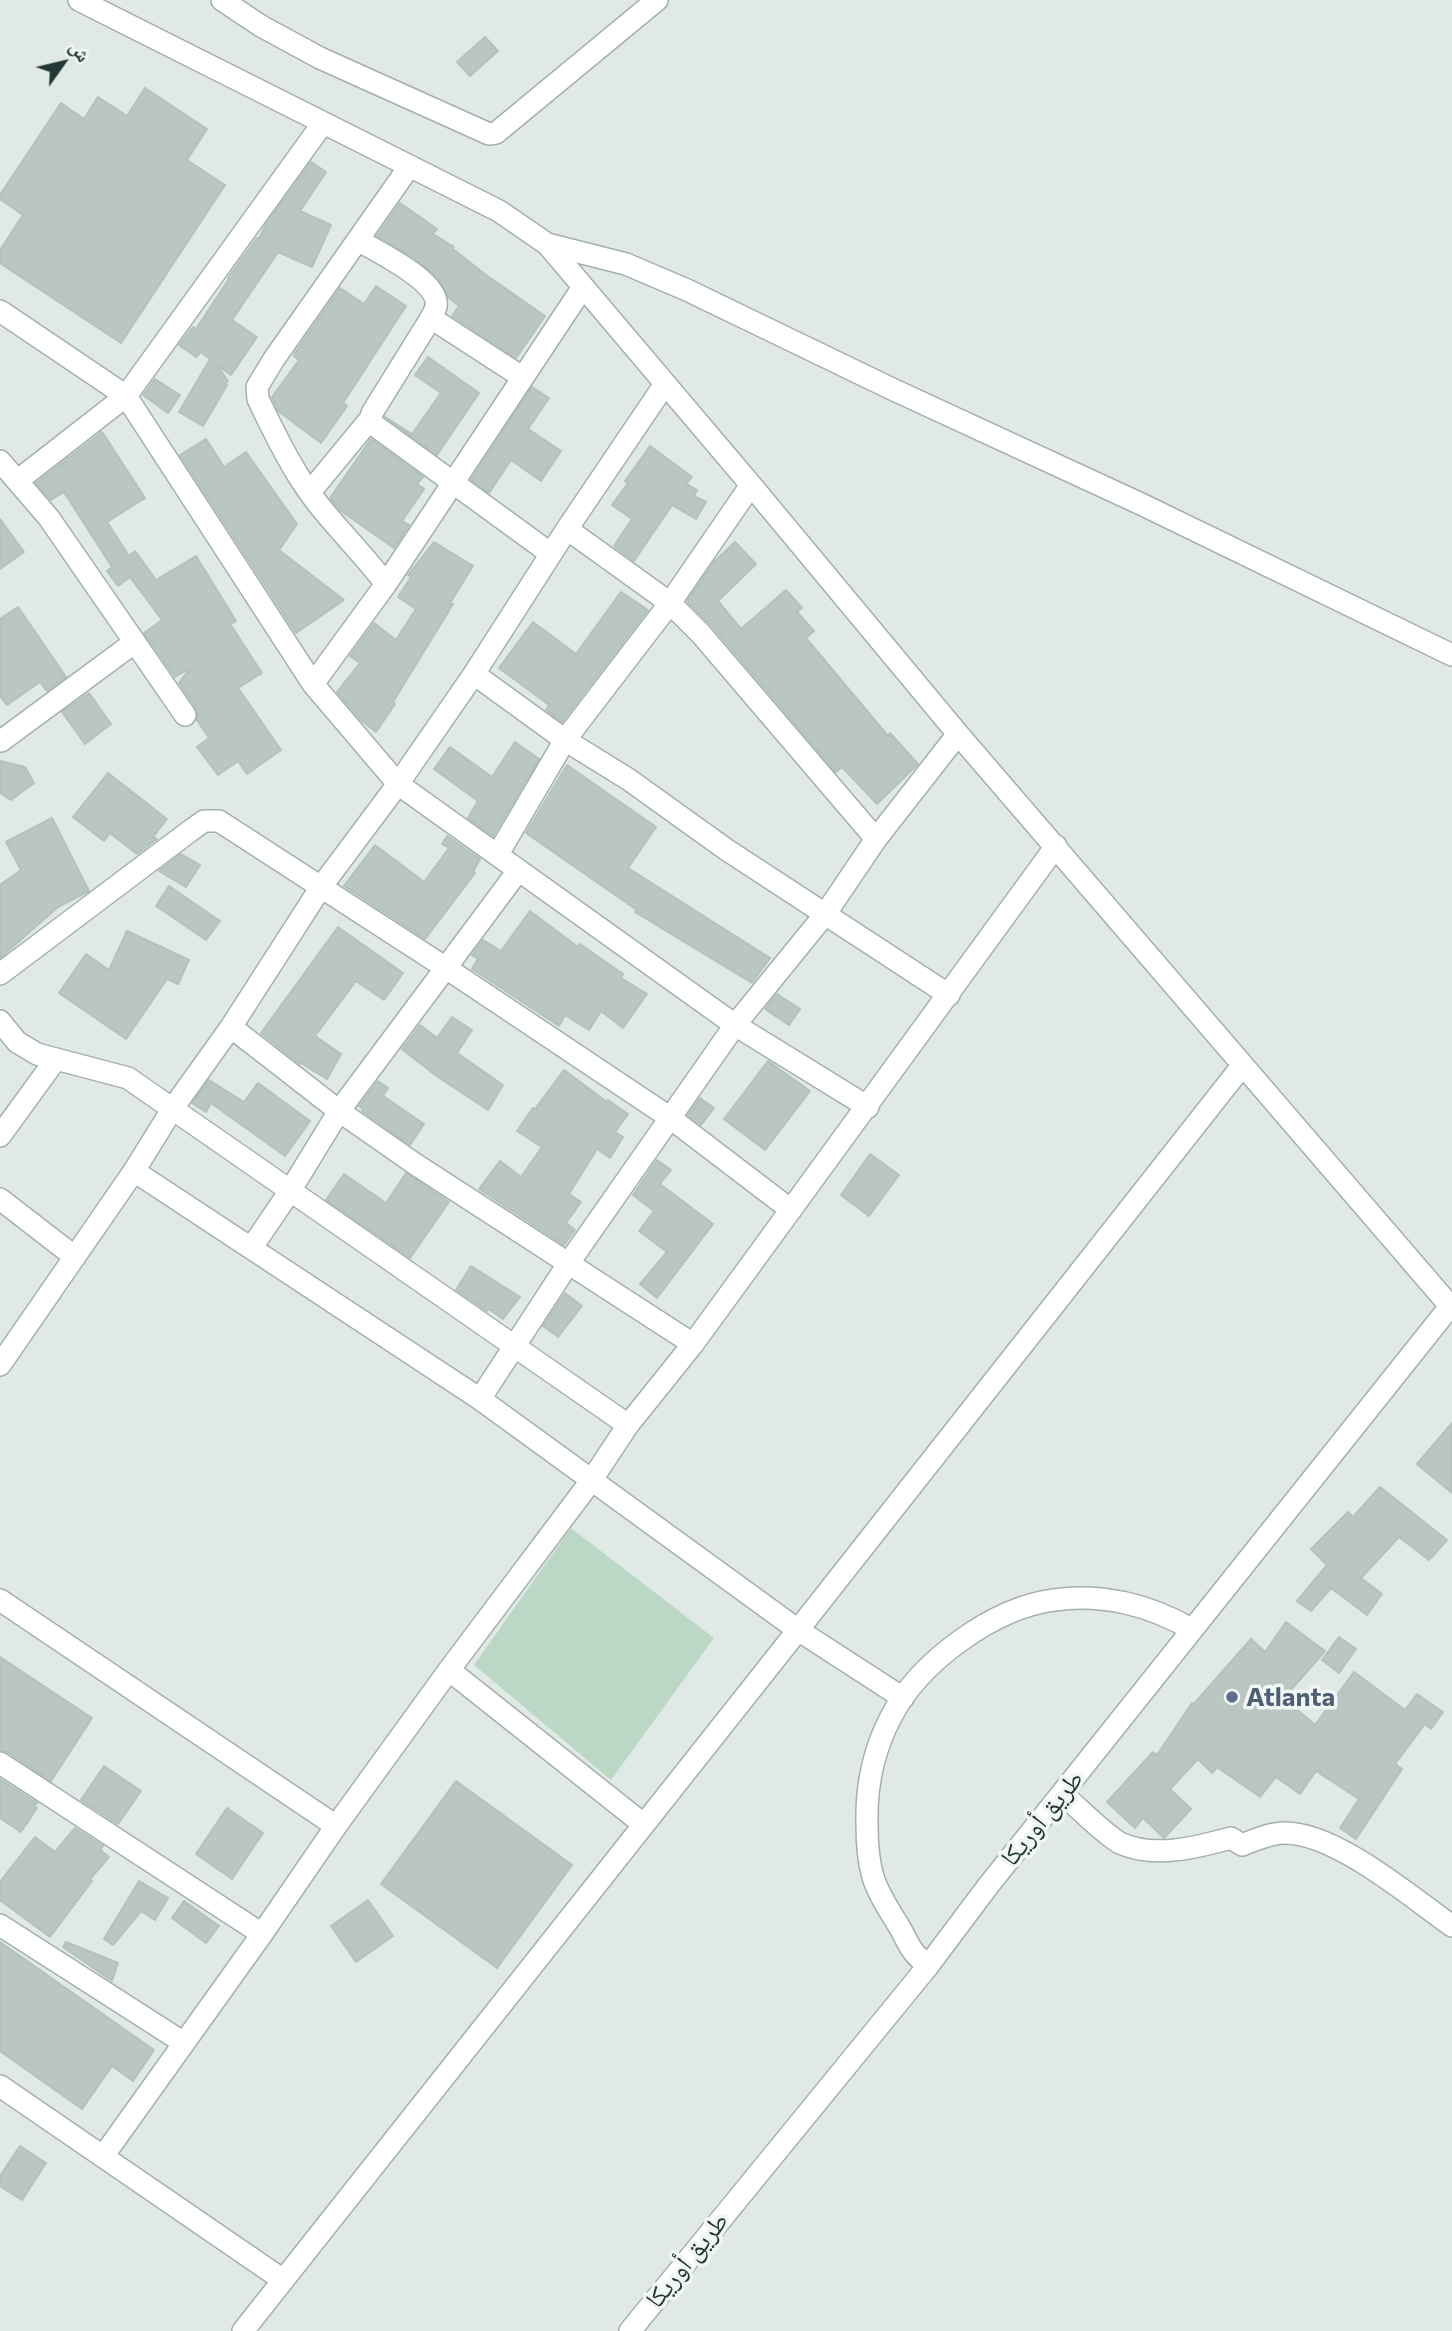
<!DOCTYPE html>
<meta charset="utf-8">
<style>
body{margin:0}
#map{position:relative;width:1452px;height:2331px;overflow:hidden;background:#e0e9e6;font-family:Commissioner,"Noto Naskh Arabic",sans-serif}
canvas{display:block}
.north{position:absolute;left:28px;top:28px;width:70px;height:70px;-webkit-text-stroke:5px #f0f6f4;paint-order:stroke;rotate:56deg;font-size:19px;font-weight:700;line-height:28px;text-align:center;color:#233834}
.north::after{content:'';display:block;margin:auto;width:24px;height:32px;background:#233834;clip-path:polygon(50% 0,100% 100%,50% 72%,0 100%)}
</style>
<div id="map">
<canvas width="1452" height="2331"></canvas>
<div class="north">ش</div>
</div>
<script>
const c = document.querySelector('canvas').getContext('2d');
c.lineJoin = 'round';
function fillPath(path, color) {
  c.fillStyle = color;
  c.fill(path, 'evenodd');
}
function stroke(path, color, width, dash) {
  c.strokeStyle = color;
  c.lineWidth = width;
  c.lineCap = dash ? 'butt' : 'round';
  c.setLineDash(dash || []);
  c.stroke(path);
}
function label(font, color, halo, rows, align = 'center') {
  c.font = font + ' Commissioner,"Noto Naskh Arabic",sans-serif';
  c.lineWidth = 7;
  c.setLineDash([]);
  c.textBaseline = 'middle';
  c.strokeStyle = halo;
  c.fillStyle = color;
  for (const [text, x, y, turn = 0] of rows) {
    c.save();
    c.translate(x, y);
    c.rotate((+turn || 0) * Math.PI / 180);
    c.textAlign = isNaN(turn) ? turn : align;
    if (halo) c.strokeText(text, 0, 0);
    c.fillText(text, 0, 0);
    c.restore();
  }
}
const green = new Path2D(`
 M 571,1528 L 714,1638 L 611,1780 L 474,1665 Z`);
const building = new Path2D(`
 M 485,37 L 498,51 L 470,76 L 457,62 Z
 M 145,88 L 207,129 L 187,160 L 225,185 L 121,343 L 0,263 L 0,250 L 23,215 L 0,199 L 0,195 L 61,103 L 84,119 L 98,97 L 127,116 Z
 M 311,162 L 326,172 L 300,211 L 331,225 L 312,267 L 278,252 L 232,320 L 257,337 L 231,375 L 217,365 L 228,381 L 225,384 L 227,385 L 203,426 L 179,412 L 210,359 L 201,352 L 196,357 L 179,345 L 193,327 L 196,329 L 229,279 L 228,278 L 257,238 L 259,239 L 266,224 Z
 M 400,203 L 437,229 L 433,234 L 454,247 L 453,249 L 486,275 L 545,316 L 516,358 L 452,316 L 459,306 L 448,297 L 438,278 L 414,258 L 377,236 Z
 M 376,286 L 406,306 L 343,403 L 347,406 L 321,443 L 278,411 L 272,397 L 299,360 L 294,356 L 294,354 L 340,288 L 364,304 Z
 M 428,357 L 479,393 L 437,455 L 385,417 L 412,434 L 441,393 L 415,375 Z
 M 155,379 L 180,395 L 168,413 L 143,395 Z
 M 532,387 L 549,398 L 528,429 L 561,451 L 541,481 L 511,460 L 489,493 L 471,480 Z
 M 102,432 L 145,498 L 107,522 L 129,556 L 135,551 L 156,580 L 196,556 L 236,621 L 230,624 L 262,673 L 238,688 L 281,750 L 247,774 L 238,761 L 218,775 L 197,747 L 209,738 L 197,720 L 196,708 L 179,683 L 190,668 L 175,677 L 144,633 L 162,620 L 130,577 L 118,586 L 107,571 L 112,567 L 64,492 L 51,500 L 36,483 Z
 M 206,439 L 224,467 L 246,452 L 297,524 L 279,550 L 344,600 L 296,633 L 180,455 Z
 M 371,439 L 423,477 L 417,484 L 424,489 L 402,521 L 409,525 L 394,548 L 341,511 L 330,498 Z
 M 650,446 L 692,477 L 686,484 L 697,490 L 694,496 L 706,502 L 696,519 L 672,505 L 634,561 L 614,546 L 632,519 L 612,505 L 628,483 L 625,481 Z
 M 0,519 L 24,552 L 0,569 Z
 M 434,542 L 473,566 L 450,603 L 453,604 L 393,702 L 395,704 L 376,732 L 362,721 L 337,692 L 360,663 L 350,656 L 374,623 L 396,640 L 416,609 L 398,597 L 411,577 L 408,575 Z
 M 735,542 L 756,564 L 718,601 L 741,629 L 786,590 L 802,608 L 797,612 L 814,631 L 806,638 L 888,736 L 890,733 L 918,764 L 877,804 L 842,767 L 836,772 L 711,625 L 687,601 L 714,562 Z
 M 621,592 L 648,610 L 562,722 L 546,710 L 549,705 L 499,668 L 533,622 L 576,654 Z
 M 18,607 L 66,677 L 47,691 L 40,682 L 7,705 L 0,696 L 0,619 Z
 M 89,693 L 111,724 L 85,744 L 62,712 Z
 M 515,742 L 539,759 L 493,836 L 468,818 L 478,801 L 434,769 L 450,747 L 492,777 Z
 M 0,761 L 25,767 L 34,783 L 11,800 L 0,793 Z
 M 567,765 L 656,827 L 628,868 L 770,958 L 752,983 L 635,912 L 637,910 L 526,833 Z
 M 108,773 L 167,819 L 153,837 L 157,839 L 137,854 L 110,833 L 104,841 L 73,817 Z
 M 52,818 L 89,891 L 58,907 L 0,958 L 0,885 L 21,870 L 6,842 Z
 M 447,836 L 480,859 L 473,872 L 475,873 L 425,939 L 344,886 L 375,845 L 424,882 L 449,848 L 442,844 Z
 M 181,854 L 200,865 L 186,887 L 159,871 Z
 M 169,886 L 220,921 L 206,940 L 156,906 Z
 M 530,911 L 578,947 L 580,944 L 623,974 L 621,978 L 647,994 L 623,1028 L 601,1011 L 589,1030 L 565,1015 L 559,1026 L 472,969 L 478,959 L 472,955 L 483,940 L 501,951 Z
 M 338,927 L 403,973 L 384,1000 L 356,981 L 315,1036 L 341,1054 L 327,1079 L 301,1063 L 300,1064 L 261,1033 Z
 M 127,931 L 189,960 L 178,984 L 167,979 L 126,1039 L 59,993 L 86,954 L 109,970 Z
 M 777,994 L 800,1009 L 789,1025 L 765,1009 Z
 M 452,1017 L 472,1030 L 457,1053 L 503,1085 L 488,1110 L 435,1075 L 402,1049 L 420,1025 L 437,1038 Z
 M 768,1061 L 810,1091 L 765,1150 L 724,1119 Z
 M 564,1070 L 607,1102 L 608,1100 L 628,1114 L 615,1132 L 623,1137 L 610,1158 L 597,1149 L 569,1194 L 581,1202 L 566,1223 L 575,1230 L 564,1245 L 479,1189 L 500,1161 L 521,1177 L 542,1147 L 517,1131 L 533,1108 L 535,1109 Z
 M 209,1080 L 244,1102 L 258,1083 L 310,1121 L 285,1156 L 211,1103 L 206,1112 L 192,1103 Z
 M 378,1081 L 388,1088 L 383,1096 L 424,1124 L 410,1145 L 362,1111 L 363,1109 L 359,1106 Z
 M 700,1098 L 714,1108 L 701,1125 L 688,1115 Z
 M 870,1154 L 899,1175 L 869,1216 L 841,1195 Z
 M 657,1160 L 671,1170 L 660,1184 L 713,1224 L 657,1298 L 640,1284 L 667,1252 L 639,1231 L 654,1211 L 633,1195 Z
 M 406,1173 L 449,1202 L 410,1258 L 326,1200 L 344,1174 L 386,1203 Z
 M 471,1266 L 520,1297 L 503,1319 L 489,1309 L 487,1311 L 456,1290 Z
 M 565,1293 L 582,1306 L 558,1337 L 543,1326 Z
 M 1452,1423 L 1452,1493 L 1417,1464 Z
 M 1380,1487 L 1447,1540 L 1429,1560 L 1399,1537 L 1361,1578 L 1382,1594 L 1367,1615 L 1331,1588 L 1311,1611 L 1297,1601 L 1327,1565 L 1311,1549 L 1348,1512 L 1353,1517 Z
 M 1286,1622 L 1325,1651 L 1284,1698 L 1315,1725 L 1354,1672 L 1405,1710 L 1417,1694 L 1443,1712 L 1431,1729 L 1425,1724 L 1395,1764 L 1402,1769 L 1356,1839 L 1340,1828 L 1359,1799 L 1316,1771 L 1300,1794 L 1276,1777 L 1260,1797 L 1217,1767 L 1212,1773 L 1198,1759 L 1170,1789 L 1191,1809 L 1164,1838 L 1143,1818 L 1135,1828 L 1107,1802 L 1153,1752 L 1157,1755 L 1192,1703 L 1193,1705 L 1251,1639 L 1265,1652 Z
 M 1339,1637 L 1356,1649 L 1339,1673 L 1322,1660 Z
 M 0,1657 L 92,1718 L 51,1781 L 7,1752 L 0,1750 Z
 M 104,1766 L 141,1791 L 118,1824 L 81,1800 Z
 M 0,1779 L 37,1803 L 34,1806 L 37,1808 L 21,1832 L 0,1818 Z
 M 456,1781 L 572,1865 L 497,1968 L 381,1884 Z
 M 227,1808 L 263,1833 L 232,1879 L 196,1854 Z
 M 75,1828 L 103,1846 L 100,1850 L 109,1857 L 90,1879 L 92,1881 L 50,1937 L 0,1900 L 0,1882 L 35,1837 L 55,1852 Z
 M 139,1881 L 168,1898 L 155,1920 L 141,1911 L 113,1945 L 104,1939 Z
 M 368,1900 L 393,1936 L 356,1962 L 331,1926 Z
 M 184,1901 L 219,1926 L 206,1943 L 172,1918 Z
 M 0,1942 L 154,2050 L 133,2081 L 112,2066 L 82,2109 L 0,2051 Z
 M 66,1942 L 118,1963 L 112,1981 L 63,1947 Z
 M 20,2146 L 46,2163 L 22,2200 L 0,2186 L 0,2176 Z`);
const minor = new Path2D(`
 M 79,0 L 499,211 L 547,244 L 626,264 L 687,290 L 892,389 L 1141,504 L 1452,655
 M 222,0 L 261,26 L 320,58 L 489,134 L 496,133 L 657,0
 M 358,240 C 377,252 441,281 436,307 C 435,311 433,314 431,318 L 372,413 L 371,418 L 374,425 L 551,554
 M 547,244 L 751,485 L 958,734 L 1450,1306
 M 0,311 L 126,396 L 313,684 L 398,784 L 735,1025 L 868,1107
 M 431,318 L 522,377
 M 0,461 L 49,518 L 185,715
 M 17,481 L 126,396 L 323,123
 M 310,492 L 371,418
 M 567,529 L 670,603 L 701,634 L 876,839
 M 386,584 C 359,548 325,518 301,480 C 284,454 271,426 258,399 L 257,387 L 274,359 L 409,167
 M 474,674 L 565,740 L 628,779 L 727,850 L 949,995
 M 313,684 L 386,584 L 583,287
 M 1,741 L 135,642
 M 498,854 L 565,740 L 670,603 L 751,485
 M 0,974 L 190,831 L 204,821 L 219,821 L 446,968 L 669,1117 L 791,1210
 M 0,1021 L 17,1042 L 37,1054 L 128,1078 L 628,1425
 M 231,1027 L 339,1111 L 415,1164 L 693,1344
 M 0,1136 L 56,1059
 M 134,1171 L 480,1399 L 798,1630 L 903,1698
 M 0,1199 L 75,1257
 M 252,1247 L 290,1191 L 339,1111 L 518,871
 M 0,1365 L 134,1171 L 173,1108 L 231,1027 L 321,887 L 398,784 L 474,674 L 567,529 L 665,384
 M 480,1399 L 568,1264 L 735,1025 L 826,913 L 876,839 L 958,734
 M 0,1600 L 336,1826
 M 449,1670 L 643,1824
 M 0,1763 L 262,1934
 M 1062,1794 C 1077,1806 1105,1835 1120,1843 C 1154,1859 1198,1847 1231,1838 L 1242,1845 C 1255,1840 1270,1833 1284,1833 C 1335,1832 1411,1897 1452,1926
 M 0,1925 L 184,2043
 M 928,1966 C 923,1961 917,1957 913,1951 C 907,1943 903,1932 897,1923 C 888,1908 878,1894 873,1877 C 868,1860 867,1841 867,1824 C 866,1787 873,1751 891,1717 C 919,1662 993,1608 1054,1600 C 1102,1593 1150,1605 1191,1629
 M 0,2086 L 283,2280
 M 104,2155 L 262,1934 L 336,1826 L 449,1670 L 591,1481 L 628,1425 L 693,1344 L 1056,846
 M 243,2331 L 798,1630 L 1242,1066`);
const tertiary = new Path2D(`
 M 630,2331 L 928,1966 L 988,1886 L 1452,1304`);
const markers = [
 [1232,1697,7,"#5c6f8a"]
];
const serviceNames = [
 ["Atlanta",1246,1697]
];
const streetNames = [
 ["طريق أوريكا",1042,1818,-51],
 ["طريق أوريكا",687,2260,-51]
];
fillPath(green, '#bbd8c6');
fillPath(building, '#b9c6c2');
stroke(building, '#b3c2bd', 2);
stroke(minor, '#a4b0ad', 24);
stroke(tertiary, '#a4b0ad', 24);
stroke(minor, '#fff', 21);
stroke(tertiary, '#fff', 21);
for (const [x, y, r, color] of markers) {
  const dot = new Path2D();
  dot.arc(x, y, r, 0, 2 * Math.PI);
  c.fillStyle = color;
  c.fill(dot);
  stroke(dot, '#f0f6f4', 2.5);
}
label('bold 26px', '#4e5e75', '#f0f6f4', serviceNames, 'left');
label('26px', '#233834', '#f0f6f4', streetNames);
</script>
